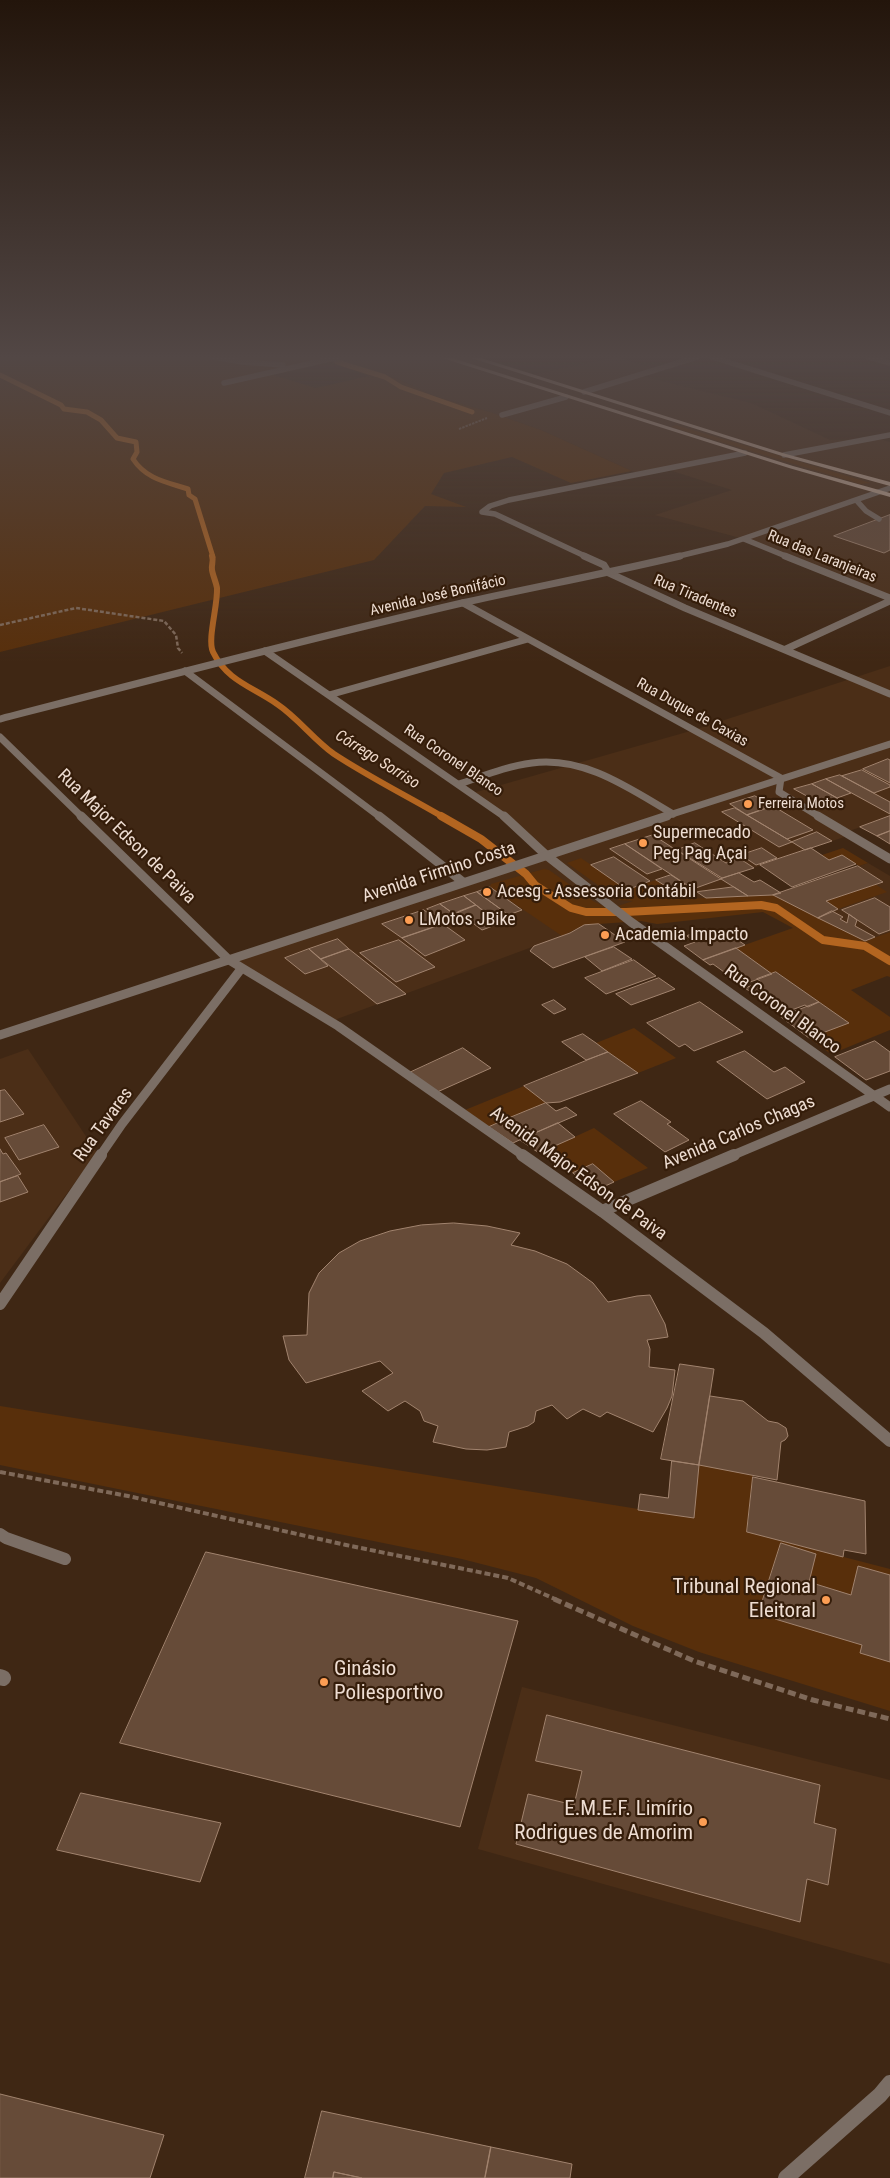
<!DOCTYPE html>
<meta charset="utf-8">
<style>
body{margin:0}
canvas{display:block;background:#3f2714}
</style>
<canvas width="890" height="2178"></canvas>
<script>
const c = document.querySelector('canvas').getContext('2d');
c.lineJoin = 'round';
function fillPath(path, color) {
  c.fillStyle = color;
  c.fill(path, 'evenodd');
}
function stroke(path, color, width, dash) {
  c.strokeStyle = color;
  c.lineWidth = width;
  c.lineCap = dash ? 'butt' : 'round';
  c.setLineDash(dash || []);
  c.stroke(path);
}
function label(font, color, halo, rows, align = 'center') {
  c.font = font + ' "Roboto Condensed",sans-serif';
  c.lineWidth = 4.5;
  c.setLineDash([]);
  c.textBaseline = 'middle';
  c.strokeStyle = halo;
  c.fillStyle = color;
  for (const [text, x, y, turn = 0] of rows) {
    c.save();
    c.translate(x, y);
    c.rotate((+turn || 0) * Math.PI / 180);
    c.textAlign = isNaN(turn) ? turn : align;
    if (halo) c.strokeText(text, 0, 0);
    c.fillText(text, 0, 0);
    c.restore();
  }
}
const built = new Path2D(`
 M 327,357 L 471,357 L 530,375 L 616,357 L 654,368 L 633,374 L 751,403 L 830,440 L 883,440 L 890,442 L 890,595 L 744,539 L 655,515 L 732,490 L 663,468 L 637,473 L 632,471 L 541,430 L 490,412 L 434,396 L 398,379 Z
 M 890,666 L 890,817 L 846,832 L 850,835 L 721,879 L 748,896 L 716,906 L 584,925 L 570,933 L 337,1019 L 338,1026 L 229,960 L 546,855 L 473,793 L 694,730 Z
 M 868,863 L 890,876 L 890,932 L 865,941 L 773,895 Z
 M 28,1049 L 97,1153 L 0,1283 L 0,1059 Z
 M 522,1687 L 890,1780 L 890,1964 L 478,1849 Z`);
const green = new Path2D(`
 M 0,357 L 327,357 L 398,379 L 434,396 L 490,412 L 541,430 L 632,471 L 571,483 L 512,457 L 444,473 L 431,494 L 466,507 L 425,506 L 374,560 L 0,652 ZM 325,360 L 369,376 L 316,388 L 266,373 Z
 M 676,425 L 871,483 L 860,484 L 671,427 Z
 M 843,848 L 868,863 L 859,866 L 842,855 L 829,860 L 822,855 Z
 M 581,858 L 627,890 L 656,880 L 683,899 L 773,895 L 865,941 L 890,932 L 890,977 L 887,976 L 851,990 L 890,1017 L 890,1030 L 831,1054 L 809,1038 L 848,1022 L 777,972 L 772,974 L 736,948 L 793,928 L 763,912 L 657,924 L 641,921 L 584,925 L 562,936 L 490,887 L 491,884 L 544,869 L 549,870 L 593,901 L 609,909 L 633,901 L 619,900 L 567,863 Z
 M 875,884 L 887,892 L 838,909 L 826,901 Z
 M 634,1028 L 676,1058 L 638,1073 L 596,1043 Z
 M 524,1086 L 546,1103 L 489,1127 L 465,1110 Z
 M 594,1128 L 648,1168 L 614,1182 L 593,1164 L 573,1173 L 546,1150 Z
 M 0,1406 L 694,1518 L 699,1465 L 753,1475 L 747,1532 L 890,1569 L 890,1575 L 858,1566 L 851,1595 L 809,1582 L 816,1554 L 781,1543 L 761,1605 L 777,1611 L 775,1619 L 862,1645 L 860,1653 L 890,1662 L 890,1711 L 699,1652 L 633,1626 L 536,1578 L 462,1559 L 0,1465 Z`);
const streamFar2 = new Path2D(`
 M 337,362 L 385,377 L 401,387 L 472,412
 M 0,375 L 61,405 L 64,409 L 87,412 L 101,420 L 117,438 L 136,442 L 137,452 L 133,459 C 146,479 166,482 188,489 L 189,495 L 195,499 L 213,557`);
const streamFar1 = new Path2D(`
 M 212,556 C 214,561 211,565 212,570 C 213,576 216,582 217,588 C 218,605 207,640 213,652 C 227,681 253,687 277,704 C 298,718 314,740 334,754 C 369,777 407,796 443,817`);
const stream = new Path2D(`
 M 441,816 L 481,839 L 526,874 L 535,885 L 571,908 L 586,912 L 626,912 L 761,905 L 776,908 L 823,940 L 865,946 L 890,961`);
const building = new Path2D(`
 M 890,515 L 890,550 L 884,553 L 834,536 Z
 M 888,759 L 890,760 L 890,783 L 863,769 Z
 M 862,770 L 890,785 L 890,787 L 874,793 L 842,776 Z
 M 840,775 L 890,802 L 890,814 L 826,779 Z
 M 826,779 L 851,793 L 837,798 L 812,784 Z
 M 812,784 L 837,798 L 839,800 L 823,805 L 794,789 Z
 M 755,796 L 773,806 L 747,815 L 730,804 Z
 M 773,806 L 813,830 L 787,839 L 747,815 Z
 M 735,808 L 787,839 L 792,842 L 779,847 L 722,812 Z
 M 890,816 L 890,831 L 877,836 L 860,827 Z
 M 890,831 L 890,844 L 877,836 Z
 M 817,832 L 832,841 L 805,850 L 792,842 Z
 M 653,835 L 721,879 L 693,889 L 625,844 Z
 M 695,843 L 726,863 L 739,858 L 754,868 L 722,878 L 677,850 Z
 M 625,844 L 662,869 L 647,874 L 610,849 Z
 M 762,848 L 777,858 L 756,865 L 741,855 Z
 M 811,848 L 829,860 L 842,855 L 856,864 L 792,887 L 760,865 Z
 M 614,857 L 650,881 L 627,890 L 591,865 Z
 M 858,866 L 883,882 L 826,901 L 838,909 L 818,918 L 773,895 Z
 M 739,873 L 754,882 L 760,880 L 781,893 L 773,895 L 748,896 L 721,879 Z
 M 671,875 L 685,884 L 670,889 L 656,880 Z
 M 490,887 L 522,910 L 511,914 L 506,913 L 477,892 Z
 M 734,887 L 748,896 L 706,898 L 697,892 Z
 M 477,892 L 506,913 L 493,918 L 464,896 Z
 M 464,896 L 476,905 L 454,914 L 440,904 Z
 M 875,898 L 890,907 L 890,930 L 879,934 L 842,910 Z
 M 440,904 L 454,914 L 458,917 L 445,922 L 427,909 Z
 M 476,905 L 482,910 L 501,923 L 482,930 L 458,912 Z
 M 424,910 L 443,924 L 402,938 L 382,924 Z
 M 832,911 L 843,917 L 840,919 L 847,923 L 849,914 L 857,920 L 855,926 L 875,937 L 865,941 L 818,918 Z
 M 443,924 L 465,940 L 425,956 L 402,938 Z
 M 599,924 L 625,942 L 553,968 L 530,951 L 534,946 L 570,933 L 584,925 Z
 M 706,929 L 715,935 L 726,932 L 745,945 L 703,960 L 684,946 L 695,942 L 687,936 Z
 M 338,939 L 349,949 L 321,959 L 309,949 Z
 M 399,940 L 435,967 L 396,982 L 360,953 Z
 M 614,947 L 632,959 L 602,971 L 585,957 Z
 M 736,948 L 772,974 L 742,985 L 713,964 L 710,965 L 703,960 Z
 M 309,949 L 328,966 L 305,974 L 285,958 Z
 M 349,949 L 406,994 L 377,1004 L 321,959 Z
 M 634,960 L 656,976 L 606,994 L 585,978 Z
 M 776,972 L 819,1002 L 808,1007 L 805,1005 L 781,1014 L 745,988 L 761,982 L 757,979 Z
 M 659,978 L 675,989 L 631,1005 L 616,994 Z
 M 554,1000 L 566,1009 L 554,1014 L 542,1005 Z
 M 700,1002 L 743,1032 L 694,1051 L 685,1044 L 679,1047 L 647,1023 Z
 M 819,1002 L 849,1023 L 809,1038 L 781,1017 Z
 M 583,1034 L 596,1043 L 608,1052 L 586,1060 L 562,1042 Z
 M 875,1041 L 890,1052 L 890,1071 L 866,1080 L 835,1057 Z
 M 463,1048 L 491,1068 L 435,1093 L 409,1073 Z
 M 745,1051 L 774,1072 L 785,1067 L 805,1082 L 767,1099 L 717,1062 Z
 M 608,1052 L 638,1073 L 560,1102 L 546,1103 L 524,1086 Z
 M 5,1090 L 24,1114 L 0,1122 L 0,1091 Z
 M 641,1101 L 671,1122 L 667,1124 L 689,1140 L 665,1152 L 614,1114 Z
 M 546,1103 L 556,1111 L 566,1107 L 577,1115 L 528,1136 L 507,1119 Z
 M 507,1119 L 528,1136 L 513,1143 L 489,1127 Z
 M 558,1123 L 575,1137 L 539,1153 L 520,1140 Z
 M 44,1125 L 59,1147 L 19,1160 L 5,1138 Z
 M 0,1149 L 3,1154 L 6,1153 L 21,1174 L 0,1182 Z
 M 593,1164 L 614,1182 L 594,1191 L 573,1173 Z
 M 18,1176 L 28,1192 L 0,1202 L 0,1182 Z
 M 454,1223 L 487,1226 L 520,1233 L 511,1245 L 535,1251 L 567,1264 L 593,1283 L 608,1302 L 637,1296 L 650,1295 L 665,1324 L 668,1337 L 647,1340 L 650,1349 L 649,1367 L 675,1370 L 672,1396 L 667,1408 L 653,1432 L 607,1412 L 600,1417 L 583,1409 L 567,1419 L 552,1405 L 536,1411 L 534,1422 L 528,1426 L 509,1432 L 506,1447 L 487,1450 L 466,1449 L 433,1442 L 438,1426 L 424,1421 L 420,1411 L 405,1401 L 388,1411 L 362,1391 L 393,1373 L 380,1361 L 306,1383 L 289,1360 L 283,1336 L 307,1335 L 309,1293 L 319,1273 L 339,1253 L 360,1241 L 390,1231 L 421,1225 Z
 M 680,1364 L 714,1369 L 699,1465 L 661,1459 Z
 M 710,1396 L 743,1401 L 768,1421 L 778,1423 L 786,1428 L 788,1436 L 785,1440 L 781,1442 L 777,1480 L 699,1465 Z
 M 672,1461 L 699,1465 L 694,1518 L 638,1510 L 640,1494 L 668,1498 Z
 M 753,1477 L 865,1501 L 866,1554 L 844,1550 L 843,1557 L 747,1532 Z
 M 781,1543 L 816,1554 L 809,1582 L 851,1595 L 858,1566 L 890,1575 L 890,1662 L 860,1653 L 862,1645 L 775,1619 L 777,1611 L 761,1606 Z
 M 206,1552 L 518,1621 L 460,1827 L 120,1743 Z
 M 547,1715 L 820,1785 L 814,1823 L 836,1829 L 828,1885 L 807,1879 L 800,1922 L 516,1844 L 528,1794 L 574,1805 L 582,1771 L 536,1761 Z
 M 81,1793 L 221,1823 L 200,1882 L 57,1850 Z
 M 0,2094 L 164,2135 L 150,2178 L 0,2178 Z
 M 322,2111 L 491,2147 L 485,2178 L 362,2178 L 334,2172 L 333,2178 L 305,2178 Z
 M 491,2147 L 572,2164 L 570,2178 L 485,2178 Z
 M 334,2172 L 362,2178 L 333,2178 Z`);
const pathFar3 = new Path2D(`
 M 459,429 L 487,418`);
const pathFar2 = new Path2D(`
 M 0,625 L 76,608 L 164,621 L 176,635 L 178,648 L 182,653`);
const pathFar1 = new Path2D(`
 M 0,1472 L 128,1496 L 346,1545 L 508,1578 L 557,1600`);
const path = new Path2D(`
 M 554,1599 L 694,1661 L 813,1700 L 890,1719`);
const serviceFar3 = new Path2D(`
 M 857,501 L 866,511 L 879,519`);
const serviceFar2 = new Path2D(`
 M 459,784 C 483,776 507,766 532,763 C 585,756 630,789 673,814`);
const serviceFar1 = new Path2D(`
 M 0,1534 L 6,1538 L 65,1559`);
const service = new Path2D(`
 M 0,1677 L 3,1678`);
const minorFar3 = new Path2D(`
 M 213,357 L 243,362 L 283,365
 M 712,357 L 890,413
 M 868,357 L 890,363
 M 224,383 L 339,357
 M 584,392 L 697,357
 M 502,415 L 566,397
 M 744,539 L 788,557
 M 587,557 L 495,514 L 482,512 L 490,506 L 509,500 L 745,453`);
const minorFar2 = new Path2D(`
 M 584,556 L 604,565 L 609,573 L 685,608 L 890,694
 M 785,556 L 890,598
 M 463,603 L 781,778 L 779,792 L 820,817
 M 786,649 L 890,601
 M 265,651 L 505,817
 M 185,671 L 380,817
 M 329,695 L 528,639
 M 0,737 L 82,817`);
const minorFar1 = new Path2D(`
 M 81,816 L 229,960
 M 379,816 L 463,882
 M 504,816 L 546,855 L 631,922 L 890,1107
 M 818,816 L 890,859
 M 100,1156 L 122,1124 L 241,969
 M 731,1156 L 890,1089`);
const minor = new Path2D(`
 M 602,1211 L 734,1155
 M 0,1304 L 101,1155`);
const tertiaryFar4 = new Path2D(`
 M 784,455 L 890,435
 M 675,557 L 728,544 L 890,488`);
const tertiaryFar3 = new Path2D(`
 M 0,719 C 154,679 307,639 462,603 C 535,587 608,573 680,556
 M 663,817 L 890,744`);
const tertiaryFar2 = new Path2D(`
 M 229,960 L 338,1026 L 524,1156
 M 0,1035 L 667,816`);
const tertiaryFar1 = new Path2D(`
 M 522,1155 L 602,1211 L 764,1333 L 890,1441`);
const tertiary = new Path2D(`
 M 786,2178 L 880,2095 L 890,2083`);
const primary = new Path2D(`
 M 439,357 L 449,357 L 793,466 L 890,493 L 890,497 L 789,468 Z
 M 468,357 L 478,357 L 786,454 L 890,482 L 890,486 L 782,456 Z`);
const markers = [
 [748,804,5,"#fc9d53"],
 [643,843,5,"#fc9d53"],
 [487,892,5,"#fc9d53"],
 [409,920,5,"#fc9d53"],
 [605,935,5,"#fc9d53"],
 [826,1600,5,"#fc9d53"],
 [324,1682,5,"#fc9d53"],
 [703,1822,5,"#fc9d53"]
];
const farStreetnames = [
 ["Rua das Laranjeiras",822,557,22],
 ["Avenida José Bonifácio",438,596,-13],
 ["Rua Tiradentes",695,597,23],
 ["Rua Duque de Caxias",692,713,29],
 ["Rua Coronel Blanco",453,761,34]
];
const farPoinames = [
 ["Ferreira Motos",758,804]
];
const farWaternames = [
 ["Córrego Sorriso",377,760,32]
];
const poiNames = [
 ["Supermecado",653,833],
 ["Peg Pag Açai",653,854],
 ["Acesg - Assessoria Contábil",497,892],
 ["LMotos JBike",419,920],
 ["Academia Impacto",615,935]
];
const streetNames = [
 ["Rua Major Edson de Paiva",126,837,44],
 ["Avenida Firmino Costa",439,873,-18],
 ["Rua Coronel Blanco",782,1010,36],
 ["Rua Tavares",104,1125,-54],
 ["Avenida Carlos Chagas",739,1133,-23],
 ["Avenida Major Edson de Paiva",578,1174,36]
];
const nearPoinames = [
 ["Tribunal Regional",816,1588],
 ["Eleitoral",816,1612],
 ["Ginásio",334,1670,"left"],
 ["Poliesportivo",334,1694,"left"],
 ["E.M.E.F. Limírio",693,1810],
 ["Rodrigues de Amorim",693,1834]
];
fillPath(built, '#4b2e17');
fillPath(green, '#582f0b');
stroke(streamFar2, '#b36520', 5);
stroke(streamFar1, '#b36520', 6);
stroke(stream, '#b36520', 8);
fillPath(building, '#664b38');
stroke(building, '#a1836e', 1);
stroke(pathFar3, '#7f6959', 2, [2.5, 1]);
stroke(pathFar2, '#7f6959', 2.5, [4, 2]);
stroke(pathFar1, '#7f6959', 4, [6, 3]);
stroke(path, '#7f6959', 5, [8, 4]);
stroke(serviceFar3, '#7b6e65', 5.5);
stroke(serviceFar2, '#7b6e65', 7);
stroke(serviceFar1, '#7b6e65', 12);
stroke(service, '#7b6e65', 16);
stroke(minorFar3, '#7b6e65', 5.5);
stroke(minorFar2, '#7b6e65', 7);
stroke(minorFar1, '#7b6e65', 9);
stroke(minor, '#7b6e65', 12);
stroke(tertiaryFar4, '#7b6e65', 5.5);
stroke(tertiaryFar3, '#7b6e65', 7);
stroke(tertiaryFar2, '#7b6e65', 9);
stroke(tertiaryFar1, '#7b6e65', 12);
stroke(tertiary, '#7b6e65', 16);
fillPath(primary, '#c9af9c');
const sky = c.createLinearGradient(0, 0, 0, 662);
sky.addColorStop(0, '#23150b');
sky.addColorStop(0.54, '#524745');
sky.addColorStop(1, '#52474500');
c.fillStyle = sky;
c.fillRect(0, 0, 890, 662);
for (const [x, y, r, color] of markers) {
  const dot = new Path2D();
  dot.arc(x, y, r, 0, 2 * Math.PI);
  c.fillStyle = color;
  c.fill(dot);
  stroke(dot, '#351d0a', 2);
}
label('15px', '#eeddd2', '#351d0a', farStreetnames);
label('15px', '#eeddd2', '#351d0a', farPoinames, 'left');
label('italic 16px', '#f0dacb', '#351d0a', farWaternames);
label('18px', '#eeddd2', '#351d0a', poiNames, 'left');
label('18px', '#eeddd2', '#351d0a', streetNames);
label('21px', '#eeddd2', '#351d0a', nearPoinames, 'right');
</script>
